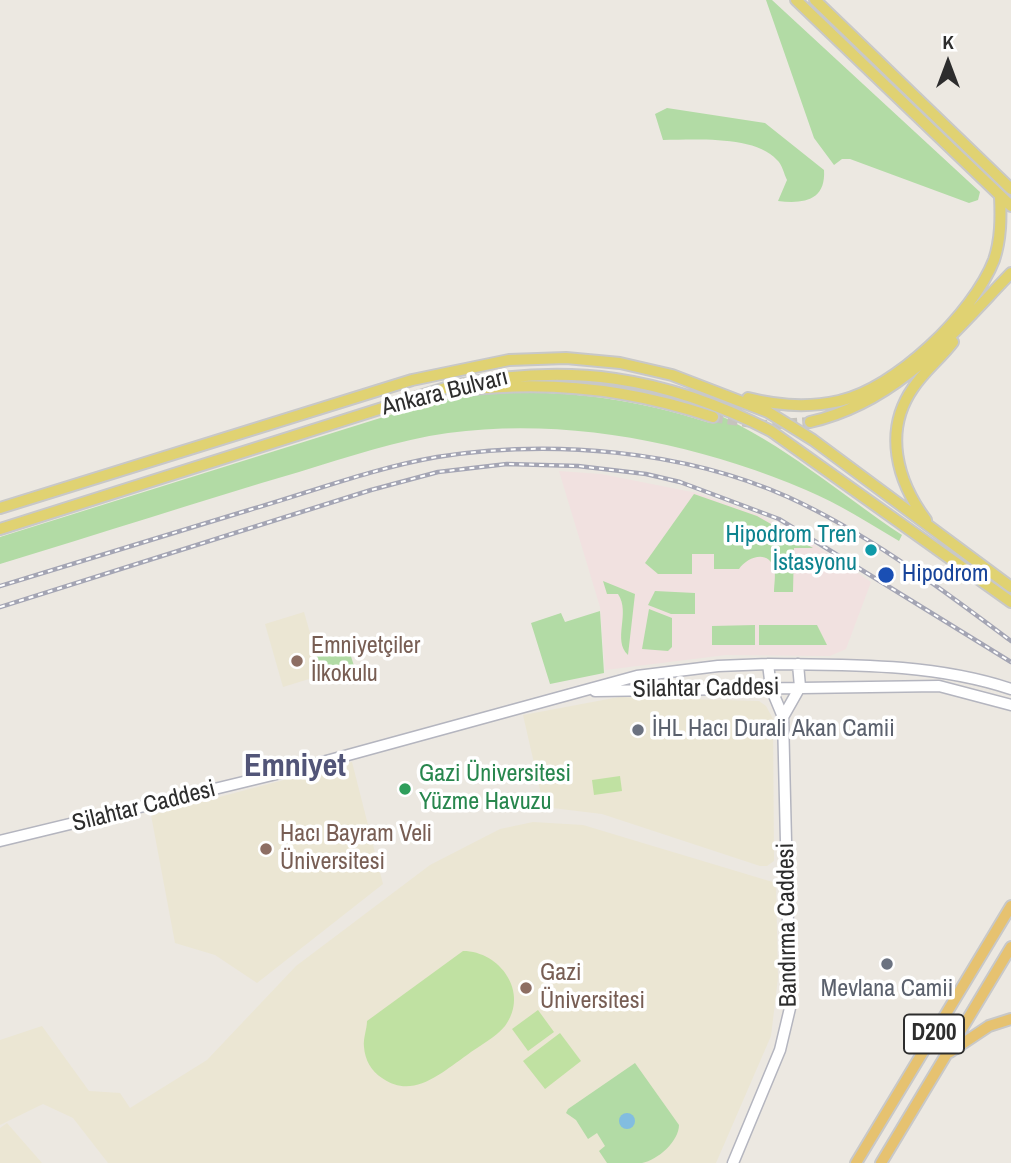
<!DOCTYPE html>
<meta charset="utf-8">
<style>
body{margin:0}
#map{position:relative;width:1011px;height:1163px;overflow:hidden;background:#ece8e1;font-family:"Archivo Narrow",sans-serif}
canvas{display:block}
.north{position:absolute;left:913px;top:28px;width:70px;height:70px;-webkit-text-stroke:5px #fff;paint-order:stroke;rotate:0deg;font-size:19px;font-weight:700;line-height:28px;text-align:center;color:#2d2d2d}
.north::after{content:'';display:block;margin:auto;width:24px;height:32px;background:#2d2d2d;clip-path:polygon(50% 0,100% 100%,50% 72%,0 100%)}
</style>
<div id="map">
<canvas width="1011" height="1163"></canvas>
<div class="north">K</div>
</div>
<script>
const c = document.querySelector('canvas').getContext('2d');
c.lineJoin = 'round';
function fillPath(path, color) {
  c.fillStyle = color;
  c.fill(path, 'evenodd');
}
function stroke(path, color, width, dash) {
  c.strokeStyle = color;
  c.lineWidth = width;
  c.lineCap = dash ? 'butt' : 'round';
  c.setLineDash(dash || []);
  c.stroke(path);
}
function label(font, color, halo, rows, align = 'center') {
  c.font = font + ' "Archivo Narrow",sans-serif';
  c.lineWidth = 7;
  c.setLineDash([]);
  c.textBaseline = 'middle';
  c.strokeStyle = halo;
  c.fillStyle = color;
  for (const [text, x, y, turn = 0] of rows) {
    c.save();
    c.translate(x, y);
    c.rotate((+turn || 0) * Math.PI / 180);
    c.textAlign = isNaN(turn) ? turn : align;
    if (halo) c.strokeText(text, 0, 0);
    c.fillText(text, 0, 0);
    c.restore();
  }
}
const education = new Path2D(`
 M 304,612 L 322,675 L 283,687 L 265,624 Z
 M 619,697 L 759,701 L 766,706 L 773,719 L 774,861 L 767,866 L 760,866 L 602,814 L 544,807 L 523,715 Z
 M 352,762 L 383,884 L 257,983 L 215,955 L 175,943 L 151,815 Z
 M 533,822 L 583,825 L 776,883 L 778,978 L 771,1036 L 716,1163 L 108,1163 L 73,1118 L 43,1104 L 0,1125 L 0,1040 L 42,1026 L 89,1091 L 120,1093 L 130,1108 L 207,1060 L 296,966 L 430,865 L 500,829 Z
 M 7,1123 L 42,1163 L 0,1163 L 0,1128 Z`);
const medical = new Path2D(`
 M 559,471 L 601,474 L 697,493 L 759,515 L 830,554 L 871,582 L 846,649 L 830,656 L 726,655 L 605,670 L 600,607 Z`);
const green = new Path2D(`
 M 766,0 L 772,0 L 980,192 L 978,200 L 969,203 L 850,159 L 842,159 L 834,165 L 814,138 Z
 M 667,108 L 765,123 L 824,170 C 826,201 803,204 778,201 L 787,180 C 784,174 782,164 777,160 C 755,135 693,140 663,140 L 655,114 Z
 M 500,392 C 579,392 635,399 710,423 L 714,413 C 783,443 840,494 902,535 L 899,541 C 869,523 839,504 806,490 C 696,443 567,417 448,433 C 398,440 348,457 299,472 C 199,501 100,534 0,564 L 0,537 L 425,404 L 468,394 Z
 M 694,494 L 757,516 L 813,548 L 794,548 L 793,592 L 774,592 C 774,585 776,575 774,569 C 769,549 747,557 739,569 L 714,569 L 714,554 L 692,554 L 692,574 L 658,574 L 645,563 Z
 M 603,581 L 635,594 L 628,655 C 612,640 631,613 618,594 L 607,594 Z
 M 655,591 L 695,593 L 695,614 L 671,614 L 648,605 Z
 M 649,609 L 672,618 L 672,647 L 668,651 L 642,649 Z
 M 600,611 L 604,673 L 550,684 L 531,623 L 561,613 L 565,622 Z
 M 755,625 L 755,645 L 712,645 L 712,626 Z
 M 759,625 L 817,625 L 827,645 L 759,645 Z
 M 345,637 L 354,666 L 322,675 L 314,647 Z
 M 635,1063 L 679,1125 C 679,1141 658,1160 642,1163 C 631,1163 618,1163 607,1163 L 599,1151 L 605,1146 L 597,1133 L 588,1139 L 576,1120 L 566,1113 L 568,1109 Z`);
const pitch = new Path2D(`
 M 620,776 L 622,791 L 594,795 L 592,780 Z
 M 463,951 C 500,951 530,993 505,1026 C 496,1037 479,1046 467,1055 C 441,1073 413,1100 382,1078 C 371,1071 365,1060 364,1047 C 363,1038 367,1029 367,1021 Z
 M 538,1010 L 554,1032 L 528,1051 L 512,1029 Z
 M 560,1033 L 581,1061 L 545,1089 L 523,1061 Z`);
const water = new Path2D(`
 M619 1121a8 8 0 1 1 16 0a8 8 0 1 1-16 0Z`);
const primaryTunnel = new Path2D(`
 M 713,417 L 765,425 L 810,422`);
const secondary = new Path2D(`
 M 595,691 L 939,686 L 1011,705
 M 783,717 L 800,687 L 798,664
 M 0,841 L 297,769 L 637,676 L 718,666 L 768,664
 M 733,1163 L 780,1050 L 790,1008 L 783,717 L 771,688 L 768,664 C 850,665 932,663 1011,689`);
const primary = new Path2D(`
 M 796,0 L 1011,206
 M 815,0 L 1011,189
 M 465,390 C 551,380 631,389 713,417
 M 748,398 C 779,406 808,408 839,401 C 895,389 973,314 994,260 C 1001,239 1001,218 1000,196
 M 810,422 C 898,402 951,335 1011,273
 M 0,508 L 412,380 L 509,360 L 566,358 L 620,363 L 672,375 L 768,412 L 813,440 L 1011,587
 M 926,520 C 897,481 883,431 913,388 C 924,371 941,358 953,342
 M 0,529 L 452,386 C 569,362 664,376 771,431 L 1011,602`);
const trunk = new Path2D(`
 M 950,1052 L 989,1026 L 1011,1019
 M 856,1163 L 1011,906
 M 881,1163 L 1011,947`);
const rail = new Path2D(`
 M 0,586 C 83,561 166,535 249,510 C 311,492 374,468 437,457 C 550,439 683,450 788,497 C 869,534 940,588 1011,641
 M 0,607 L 371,490 L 438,472 L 507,464 L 578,466 L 646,474 L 680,482 L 779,519 L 1011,662`);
const markers = [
 [871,550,7,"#0f9aa8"],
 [886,575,9,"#1a4fb4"],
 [297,661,7,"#8d6e63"],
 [638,730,7,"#6b7280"],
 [405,789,7,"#2e9e5b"],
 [266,849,7,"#8d6e63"],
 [887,964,7,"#6b7280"],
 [526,988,7,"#8d6e63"]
];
const shields = [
 [934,1034,60]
];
const shieldNames = [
 ["D200",934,1034]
];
const streetNames = [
 ["Ankara Bulvarı",445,393,-14],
 ["Silahtar Caddesi",706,689,-1],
 ["Silahtar Caddesi",144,807,-14],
 ["Bandırma Caddesi",788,925,-91]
];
const cultureNames = [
 ["Hipodrom Tren",857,536],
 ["İstasyonu",857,564]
];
const transitNames = [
 ["Hipodrom",902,575]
];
const educationNames = [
 ["Emniyetçiler",311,647],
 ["İlkokulu",311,675],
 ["Hacı Bayram Veli",280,835],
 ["Üniversitesi",280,863],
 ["Gazi",540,974],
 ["Üniversitesi",540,1002]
];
const worshipNames = [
 ["İHL Hacı Durali Akan Camii",652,730],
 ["Mevlana Camii",887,990,"center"]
];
const leisureNames = [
 ["Gazi Üniversitesi",419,775],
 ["Yüzme Havuzu",419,803]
];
const districtNames = [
 ["Emniyet",295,767]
];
fillPath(education, '#ebe6d3');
fillPath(medical, '#f1e1e0');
fillPath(green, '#b2dba5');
fillPath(pitch, '#c0e1a2');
fillPath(water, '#82bde0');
stroke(primaryTunnel, '#c6c3bd', 10, [10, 5]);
stroke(secondary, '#b4b5bf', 13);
stroke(primary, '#c8c8c8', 14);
stroke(trunk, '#c8c8c8', 14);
stroke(secondary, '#fff', 10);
stroke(primary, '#e0d272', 10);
stroke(trunk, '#e6c270', 10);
stroke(rail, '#a4a5b4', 4.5);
stroke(rail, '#fff', 2, [5]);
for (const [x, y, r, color] of markers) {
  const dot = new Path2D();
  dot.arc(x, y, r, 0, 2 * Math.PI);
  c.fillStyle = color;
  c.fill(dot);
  stroke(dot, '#fff', 2.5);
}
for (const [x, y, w] of shields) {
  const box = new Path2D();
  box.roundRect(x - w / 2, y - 19.5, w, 39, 5);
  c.fillStyle = '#fff';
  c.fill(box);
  stroke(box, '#2d2d2d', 2);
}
label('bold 23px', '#2d2d2d', null, shieldNames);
label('24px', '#2d2d2d', '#fff', streetNames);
label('24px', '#0d838f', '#fff', cultureNames, 'right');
label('24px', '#164399', '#fff', transitNames, 'left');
label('24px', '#785e54', '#fff', educationNames, 'left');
label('24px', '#5b616d', '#fff', worshipNames, 'left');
label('24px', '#27864d', '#fff', leisureNames, 'left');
label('bold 32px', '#525578', '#fff', districtNames);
</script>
